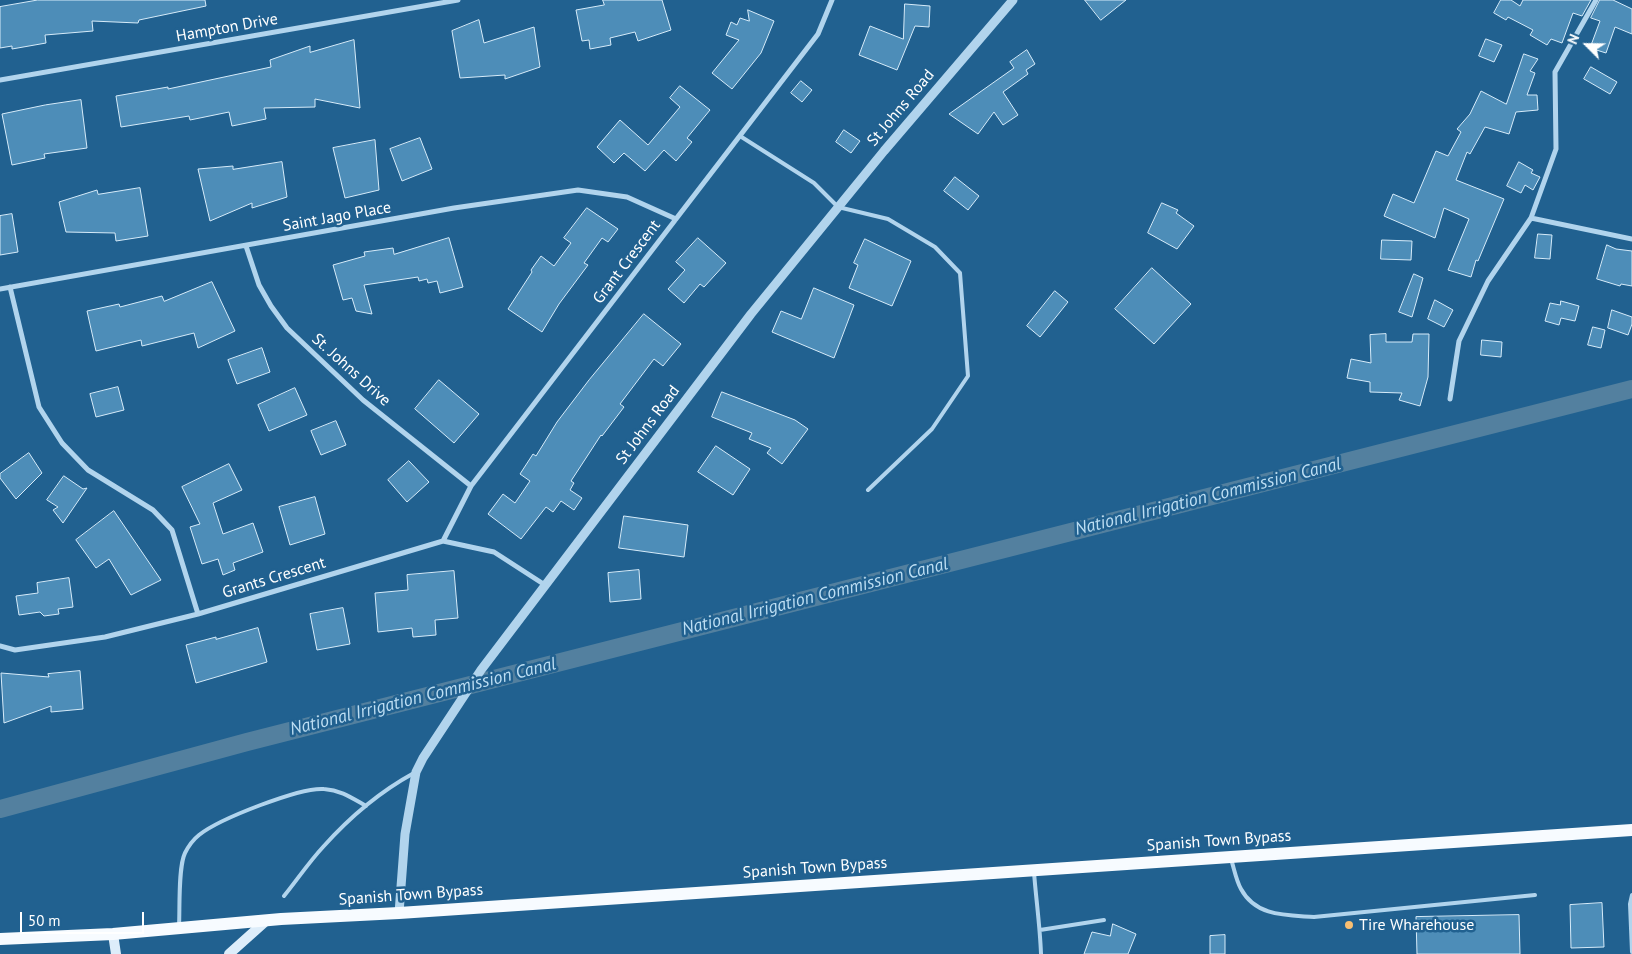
<!DOCTYPE html>
<style>
body{margin:0}
#map{position:relative;width:1632px;height:954px;overflow:hidden;background:#216190;font-family:"PT Sans",sans-serif}
canvas{display:block}
.north{position:absolute;left:1562px;top:20px;width:50px;height:50px;-webkit-text-stroke:4px #216190;paint-order:stroke;rotate:293deg;font-size:14px;font-weight:700;line-height:20px;text-align:center;color:#fff}
.north::after{content:'';display:block;margin:auto;width:18px;height:22px;background:#fff;clip-path:polygon(50% 0,100% 100%,50% 72%,0 100%)}
.scale{position:absolute;left:20px;top:912px;width:124px;height:22px;box-sizing:border-box;border:2px solid #fff;border-top:0;padding-left:6px;font-size:15px;line-height:18px;white-space:nowrap;color:#fff;-webkit-text-stroke:4px #216190;paint-order:stroke}
</style>
<div id="map">
<canvas width="1632" height="954"></canvas>
<div class="north">N</div>
<div class="scale">50 m</div>
</div>
<script>
const c = document.querySelector('canvas').getContext('2d');
c.lineJoin = 'round';
function stroke(path, color, width, dash) {
  c.strokeStyle = color;
  c.lineWidth = width;
  c.lineCap = dash ? 'butt' : 'round';
  c.setLineDash(dash || []);
  c.stroke(path);
}
function fillPath(path, color) {
  c.fillStyle = color;
  c.fill(path, 'evenodd');
}
function label(font, color, halo, rows, align = 'center') {
  c.font = font + ' "PT Sans",sans-serif';
  c.lineWidth = 5;
  c.setLineDash([]);
  c.textBaseline = 'middle';
  c.strokeStyle = halo;
  c.fillStyle = color;
  for (const [text, x, y, turn = 0] of rows) {
    c.save();
    c.translate(x, y);
    c.rotate((+turn || 0) * Math.PI / 180);
    c.textAlign = isNaN(turn) ? turn : align;
    if (halo) c.strokeText(text, 0, 0);
    c.fillText(text, 0, 0);
    c.restore();
  }
}
const canal = new Path2D(`
 M 0,809 L 247,742 L 1632,389`);
const building = new Path2D(`
 M 38,0 L 205,0 L 206,6 L 139,20 L 138,23 L 92,21 L 93,31 L 45,35 L 46,43 L 12,49 L 12,46 L 0,48 L 0,7 Z
 M 603,0 L 662,0 L 671,30 L 638,41 L 635,32 L 610,38 L 611,45 L 590,49 L 589,40 L 582,41 L 576,10 L 604,5 Z
 M 1085,0 L 1126,0 L 1101,20 Z
 M 1501,0 L 1511,0 L 1520,6 L 1523,0 L 1591,0 L 1582,16 L 1573,13 L 1562,43 L 1551,39 L 1547,45 L 1530,35 L 1533,30 L 1508,17 L 1506,20 L 1494,13 Z
 M 1600,0 L 1613,0 L 1632,9 L 1632,34 L 1615,27 L 1606,53 L 1590,48 L 1600,21 L 1591,18 Z
 M 905,4 L 930,6 L 929,27 L 915,26 L 897,70 L 859,55 L 870,26 L 903,39 Z
 M 748,10 L 774,21 L 761,53 L 732,89 L 712,73 L 739,40 L 726,35 L 731,22 L 737,25 L 740,18 L 749,21 Z
 M 479,20 L 484,43 L 534,27 L 540,67 L 505,79 L 505,75 L 460,78 L 452,31 Z
 M 1486,39 L 1502,45 L 1494,62 L 1479,56 Z
 M 354,40 L 360,108 L 315,99 L 315,107 L 264,108 L 266,119 L 232,126 L 229,112 L 190,120 L 189,116 L 121,127 L 116,96 L 168,87 L 168,89 L 271,67 L 270,60 L 310,46 L 310,52 Z
 M 1027,50 L 1035,64 L 1026,70 L 1028,74 L 1003,92 L 1018,115 L 1003,125 L 994,112 L 978,134 L 949,114 L 1014,68 L 1010,62 Z
 M 1524,54 L 1538,59 L 1530,71 L 1535,73 L 1527,95 L 1537,95 L 1538,110 L 1516,112 L 1509,134 L 1485,127 L 1470,154 L 1467,152 L 1456,180 L 1504,199 L 1478,261 L 1476,260 L 1471,277 L 1448,270 L 1469,219 L 1444,208 L 1435,238 L 1384,216 L 1393,194 L 1414,203 L 1436,151 L 1448,156 L 1461,132 L 1457,129 L 1470,114 L 1481,91 L 1506,104 Z
 M 1591,67 L 1617,82 L 1610,94 L 1584,79 Z
 M 801,81 L 812,90 L 802,102 L 791,93 Z
 M 680,86 L 710,110 L 687,138 L 692,142 L 676,161 L 664,150 L 645,171 L 624,153 L 614,163 L 597,147 L 620,120 L 648,145 L 680,107 L 670,98 Z
 M 81,100 L 87,148 L 44,154 L 45,158 L 12,165 L 2,114 L 45,105 Z
 M 844,130 L 860,141 L 851,153 L 836,142 Z
 M 420,138 L 432,169 L 402,181 L 390,149 Z
 M 375,140 L 379,190 L 345,198 L 333,148 Z
 M 282,162 L 287,197 L 252,208 L 252,203 L 210,221 L 198,169 L 233,166 L 233,169 Z
 M 1519,162 L 1533,170 L 1531,173 L 1540,177 L 1533,190 L 1525,185 L 1521,193 L 1507,186 Z
 M 955,177 L 979,196 L 968,210 L 944,191 Z
 M 140,188 L 148,236 L 116,241 L 115,233 L 66,232 L 59,202 L 97,190 L 98,194 Z
 M 1162,203 L 1178,210 L 1176,213 L 1194,226 L 1177,249 L 1148,233 Z
 M 587,208 L 618,229 L 608,242 L 602,238 L 584,263 L 588,265 L 559,304 L 542,332 L 508,309 L 532,272 L 531,270 L 541,256 L 554,266 L 571,243 L 564,238 Z
 M 12,214 L 18,252 L 0,255 L 0,216 Z
 M 1538,234 L 1552,235 L 1550,259 L 1535,258 Z
 M 449,238 L 463,287 L 440,293 L 437,281 L 428,283 L 427,279 L 419,281 L 418,277 L 364,285 L 372,314 L 356,311 L 352,298 L 343,300 L 333,265 L 365,256 L 364,252 L 393,248 L 394,254 Z
 M 698,238 L 726,263 L 704,287 L 700,284 L 684,303 L 668,289 L 685,270 L 676,262 Z
 M 865,239 L 911,261 L 892,306 L 849,288 L 858,265 L 854,263 Z
 M 1382,240 L 1412,241 L 1411,260 L 1381,259 Z
 M 1607,245 L 1616,249 L 1632,251 L 1632,286 L 1621,284 L 1620,286 L 1597,279 Z
 M 1152,268 L 1191,304 L 1154,344 L 1115,309 Z
 M 1414,274 L 1423,278 L 1412,317 L 1399,312 Z
 M 212,282 L 235,331 L 198,348 L 194,333 L 142,346 L 141,340 L 96,351 L 87,311 L 119,304 L 120,307 L 162,296 L 164,301 Z
 M 814,288 L 854,305 L 834,358 L 772,332 L 781,311 L 801,319 Z
 M 1055,291 L 1068,302 L 1040,337 L 1027,326 Z
 M 1435,300 L 1453,310 L 1444,327 L 1428,319 Z
 M 1561,301 L 1579,306 L 1575,321 L 1561,318 L 1559,325 L 1545,321 L 1550,303 L 1560,305 Z
 M 1612,310 L 1632,317 L 1632,324 L 1628,335 L 1608,328 Z
 M 644,314 L 681,344 L 663,366 L 654,359 L 620,404 L 624,407 L 602,436 L 601,435 L 571,481 L 574,483 L 570,490 L 582,498 L 574,510 L 561,501 L 553,512 L 546,507 L 521,539 L 488,514 L 503,494 L 515,503 L 530,481 L 520,474 L 533,454 L 536,456 L 557,422 L 589,380 Z
 M 1593,327 L 1605,330 L 1601,348 L 1588,345 Z
 M 1386,334 L 1386,342 L 1412,342 L 1413,334 L 1429,334 L 1428,377 L 1420,406 L 1399,400 L 1402,393 L 1370,392 L 1370,382 L 1347,378 L 1351,359 L 1371,363 L 1370,335 Z
 M 1482,340 L 1502,342 L 1501,357 L 1481,355 Z
 M 262,348 L 270,372 L 237,384 L 228,360 Z
 M 439,380 L 479,414 L 454,443 L 415,409 Z
 M 118,387 L 124,410 L 96,417 L 90,394 Z
 M 295,388 L 307,415 L 269,431 L 258,405 Z
 M 722,392 L 795,420 L 808,429 L 782,464 L 767,453 L 771,448 L 749,439 L 752,433 L 712,417 Z
 M 336,421 L 346,445 L 321,455 L 311,431 Z
 M 716,446 L 750,469 L 733,495 L 698,472 Z
 M 29,453 L 42,473 L 16,499 L 0,478 L 0,474 Z
 M 409,461 L 429,482 L 407,502 L 388,480 Z
 M 229,464 L 242,490 L 213,503 L 223,534 L 253,523 L 263,552 L 233,563 L 235,570 L 223,575 L 218,559 L 202,564 L 190,527 L 200,524 L 182,487 Z
 M 64,476 L 83,489 L 87,488 L 63,523 L 53,510 L 58,507 L 47,500 Z
 M 315,497 L 325,534 L 290,545 L 279,507 Z
 M 114,511 L 161,580 L 131,595 L 109,559 L 96,568 L 76,540 Z
 M 624,516 L 688,525 L 684,557 L 619,548 Z
 M 639,570 L 641,599 L 610,602 L 608,573 Z
 M 454,571 L 458,618 L 435,620 L 436,635 L 413,637 L 412,628 L 378,632 L 375,593 L 408,590 L 407,575 Z
 M 69,578 L 73,607 L 58,609 L 59,614 L 44,616 L 40,612 L 19,615 L 16,596 L 38,593 L 37,583 Z
 M 343,608 L 350,644 L 317,650 L 310,614 Z
 M 258,628 L 267,662 L 196,683 L 186,645 L 216,637 L 216,639 Z
 M 80,671 L 83,709 L 51,712 L 51,706 L 4,723 L 1,673 L 49,677 L 48,674 Z
 M 1602,903 L 1604,947 L 1571,948 L 1570,905 Z
 M 1519,915 L 1520,954 L 1417,954 L 1416,917 Z
 M 1113,924 L 1136,934 L 1128,954 L 1084,954 L 1092,932 L 1110,936 Z
 M 1225,935 L 1225,954 L 1210,954 L 1210,936 Z`);
const service = new Path2D(`
 M 740,136 L 814,183 L 838,207 L 888,219 L 935,247 L 960,273 L 968,376 L 932,429 L 868,490
 M 1231,859 C 1234,868 1236,880 1241,889 C 1256,917 1287,915 1314,917 L 1535,895
 M 1034,872 C 1036,899 1040,926 1041,954
 M 1632,895 L 1630,904 L 1632,952
 M 284,896 C 297,880 309,862 323,847 C 348,819 381,791 414,773
 M 179,926 C 180,909 178,867 185,853 C 188,847 194,839 199,835 C 219,819 300,787 324,789 C 341,790 352,798 366,806
 M 1040,930 L 1104,920`);
const minor = new Path2D(`
 M 0,80 L 458,0
 M 1531,218 L 1632,239
 M 246,246 L 259,285 L 271,306 L 287,328 L 363,400 L 471,486
 M 10,287 L 39,407 L 62,443 L 88,470 L 153,510 L 172,530 L 198,614
 M 0,289 L 454,208 L 578,190 L 627,197 L 676,219
 M 1450,399 L 1459,341 L 1488,281 L 1531,218 L 1556,149 L 1555,72 L 1596,0
 M 443,541 L 471,486 L 818,34 L 832,0
 M 0,646 L 15,650 L 105,637 L 198,614 L 443,541 L 494,552 L 545,585`);
const tertiary = new Path2D(`
 M 399,913 L 405,834 L 416,772 L 423,758 L 481,670 L 751,314 L 884,151 L 1013,0`);
const secondary = new Path2D(`
 M 113,934 L 116,954
 M 229,954 L 267,920`);
const primary = new Path2D(`
 M 0,939 L 113,934 L 281,919 L 399,913 L 1632,830`);
const markers = [
 [1349,925,5,"#f9bf72"]
];
const streetNames = [
 ["Hampton Drive",227,28,-10],
 ["St Johns Road",901,108,-50],
 ["Saint Jago Place",337,217,-10],
 ["Grant Crescent",627,262,-53],
 ["St. Johns Drive",351,370,42],
 ["St Johns Road",648,425,-53],
 ["Grants Crescent",274,578,-17],
 ["Spanish Town Bypass",1219,841,-4],
 ["Spanish Town Bypass",815,868,-4],
 ["Spanish Town Bypass",411,895,-4]
];
const poiNames = [
 ["Tire Wharehouse",1359,925]
];
const waterNames = [
 ["National Irrigation Commission Canal",1208,497,-14],
 ["National Irrigation Commission Canal",815,597,-14],
 ["National Irrigation Commission Canal",423,697,-14]
];
stroke(canal, '#53809f', 18);
fillPath(building, '#4d8db8');
stroke(building, '#d6ebf9', 1);
stroke(service, '#b1d4ed', 4);
stroke(minor, '#b1d4ed', 5);
stroke(tertiary, '#b1d4ed', 9);
stroke(secondary, '#ddedfa', 10);
stroke(primary, '#f7fbff', 12);
for (const [x, y, r, color] of markers) {
  const dot = new Path2D();
  dot.arc(x, y, r, 0, 2 * Math.PI);
  c.fillStyle = color;
  c.fill(dot);
  stroke(dot, '#216190', 2);
}
label('16px', '#fff', '#216190', streetNames);
label('16px', '#fff', '#216190', poiNames, 'left');
label('italic 18px', '#bddef3', '#216190', waterNames);
</script>
